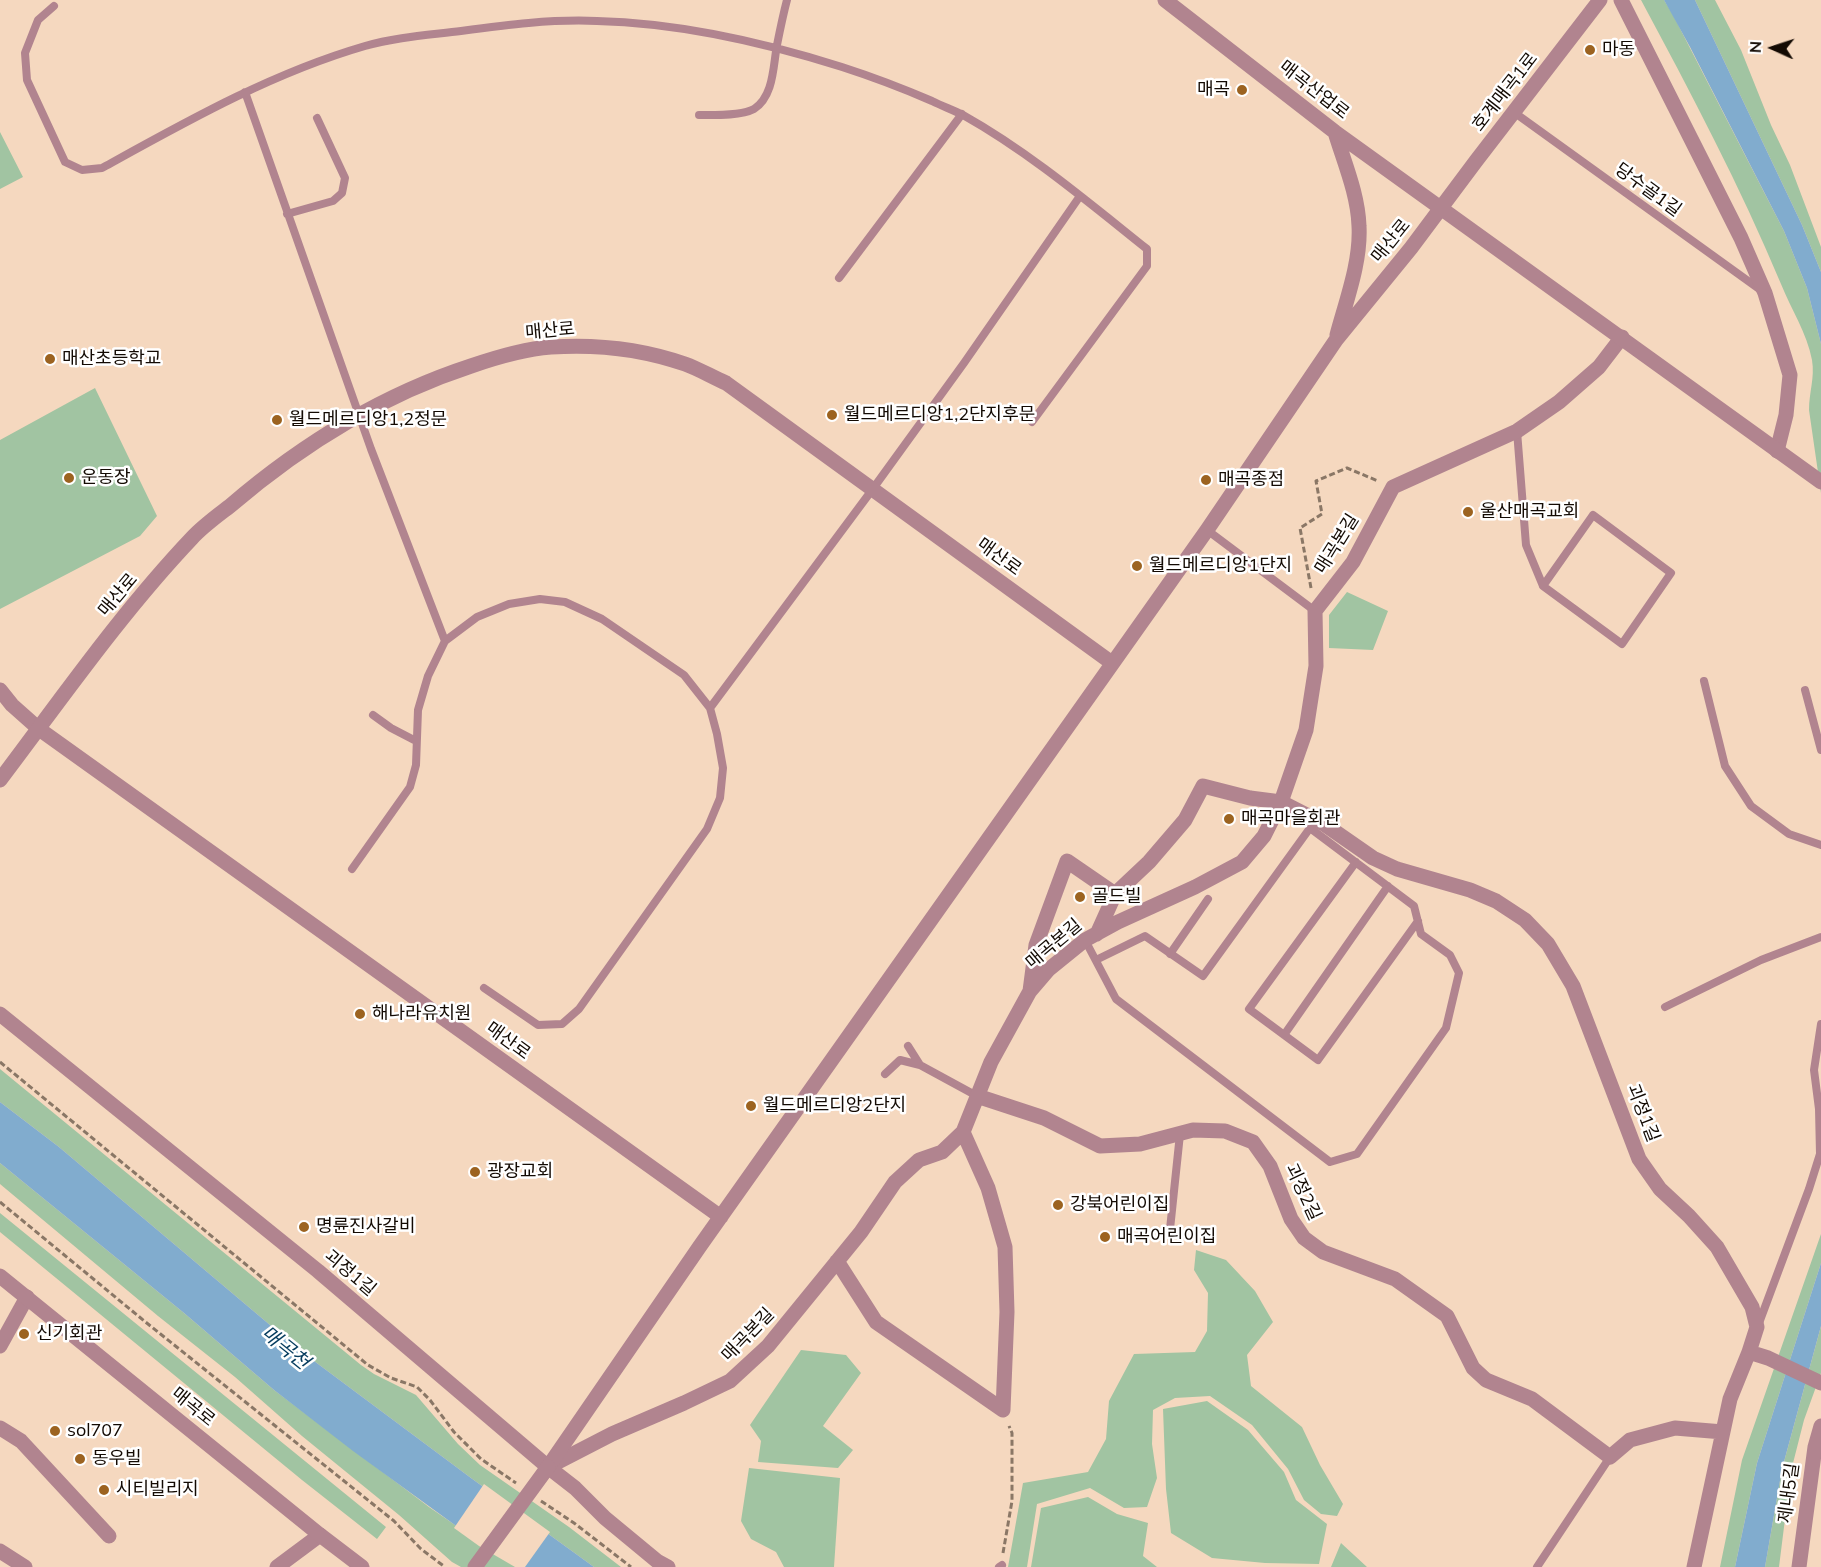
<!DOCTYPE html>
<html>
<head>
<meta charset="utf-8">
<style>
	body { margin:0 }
	#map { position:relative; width:1821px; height:1567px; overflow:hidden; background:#f5d8bf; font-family:Mulish,sans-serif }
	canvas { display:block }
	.north { position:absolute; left:1743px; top:18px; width:60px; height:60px; -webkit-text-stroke:4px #fff; paint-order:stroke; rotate:273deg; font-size:16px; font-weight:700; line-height:24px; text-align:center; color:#130a03 }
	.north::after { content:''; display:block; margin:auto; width:21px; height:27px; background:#130a03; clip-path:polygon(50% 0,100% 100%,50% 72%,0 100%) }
</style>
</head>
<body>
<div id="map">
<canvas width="1821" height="1567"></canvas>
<div class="north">N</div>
</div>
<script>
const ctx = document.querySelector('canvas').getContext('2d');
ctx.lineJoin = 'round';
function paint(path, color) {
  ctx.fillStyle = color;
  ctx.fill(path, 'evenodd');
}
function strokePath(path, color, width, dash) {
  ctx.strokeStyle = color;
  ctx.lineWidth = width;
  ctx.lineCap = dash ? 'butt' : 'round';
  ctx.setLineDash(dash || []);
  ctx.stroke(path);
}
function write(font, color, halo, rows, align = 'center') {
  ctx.font = font + ' Mulish,"Noto Sans KR",sans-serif';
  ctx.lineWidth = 5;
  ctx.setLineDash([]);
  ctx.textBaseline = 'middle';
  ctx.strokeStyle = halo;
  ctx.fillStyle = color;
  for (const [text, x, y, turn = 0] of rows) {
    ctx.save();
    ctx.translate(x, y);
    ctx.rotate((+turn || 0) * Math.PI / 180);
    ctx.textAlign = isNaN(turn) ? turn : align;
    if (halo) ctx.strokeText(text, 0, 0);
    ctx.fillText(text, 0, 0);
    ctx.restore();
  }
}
paint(new Path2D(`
	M 1641,0 L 1664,0 L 1672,13 L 1784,231 L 1807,288 L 1821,344 L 1821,493 L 1809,410 C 1809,392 1815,378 1812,360 C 1807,333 1791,309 1781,284 C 1740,186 1691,93 1641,0 Z
	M 1695,0 L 1715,0 L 1741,50 L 1771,125 L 1790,165 L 1821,247 L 1821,272 L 1802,225 Z
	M 0,132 L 23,177 L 0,189 Z
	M 95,388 L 157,516 L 140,536 L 0,609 L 0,440 Z
	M 1347,592 L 1388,611 L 1373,650 L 1329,648 L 1329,615 Z
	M 0,1069 L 361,1365 L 374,1374 L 416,1395 L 458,1444 L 480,1465 L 569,1527 L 621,1567 L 594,1567 L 471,1478 L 302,1352 L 59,1147 L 0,1102 Z
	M 0,1163 L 184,1313 L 274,1390 L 429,1507 L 481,1543 L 521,1567 L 461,1567 L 452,1562 L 399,1515 L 302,1436 L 235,1377 L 158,1316 L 0,1184 Z
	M 0,1213 L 386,1527 L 377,1539 L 302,1480 L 0,1232 Z
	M 1821,1234 L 1821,1263 L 1757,1463 L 1735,1567 L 1720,1567 L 1742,1460 Z
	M 1196,1250 L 1226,1260 L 1255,1291 L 1273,1322 L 1247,1355 L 1251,1386 L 1302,1427 L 1320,1465 L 1343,1504 L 1337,1516 L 1321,1514 L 1304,1500 L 1288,1469 L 1252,1425 L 1210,1396 L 1175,1398 L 1153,1410 L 1152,1444 L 1157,1478 L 1147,1507 L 1124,1508 L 1090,1488 L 1037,1504 L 1027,1567 L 1008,1567 L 1023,1483 L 1088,1472 L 1106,1439 L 1109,1401 L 1134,1354 L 1195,1352 L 1207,1331 L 1208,1293 L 1194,1270 Z
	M 1821,1326 L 1821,1373 L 1804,1420 L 1791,1471 L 1779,1567 L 1765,1567 L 1782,1469 Z
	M 801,1350 L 846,1355 L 861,1373 L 823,1426 L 853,1450 L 838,1468 L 758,1462 L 761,1441 L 750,1425 Z
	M 1207,1401 L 1248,1430 L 1284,1472 L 1296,1500 L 1327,1524 L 1319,1564 L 1265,1563 L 1212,1558 L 1171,1533 L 1166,1489 L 1163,1409 Z
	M 749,1468 L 840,1478 L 834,1567 L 784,1567 L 776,1552 L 751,1539 L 741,1521 Z
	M 1088,1497 L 1117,1514 L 1148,1523 L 1143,1556 L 1157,1567 L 1031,1567 L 1041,1508 Z
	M 1341,1543 L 1367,1567 L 1331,1567 Z`), '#a1c4a2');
paint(new Path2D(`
	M 1664,0 L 1695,0 L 1802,225 L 1821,272 L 1821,344 L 1807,288 L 1784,231 L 1690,47 Z
	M 0,1102 L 59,1147 L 302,1352 L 471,1478 L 594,1567 L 521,1567 L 481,1544 L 353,1451 L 274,1390 L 184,1313 L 0,1163 Z
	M 1821,1263 L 1821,1326 L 1782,1469 L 1765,1567 L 1735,1567 L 1757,1463 Z`), '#81acce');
paint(new Path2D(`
	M 484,1484 L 550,1532 L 525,1567 L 515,1567 L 479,1546 L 454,1528 Z`), '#f5d8bf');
strokePath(new Path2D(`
	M 1311,588 L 1300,528 L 1322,514 L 1316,481 L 1347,468 L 1378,481
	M 0,1062 L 368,1365 L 391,1378 L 417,1387 L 430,1400 L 454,1432 L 481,1459 L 516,1483
	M 0,1202 L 148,1324 L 394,1521 L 421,1549 L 445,1567
	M 541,1501 L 574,1523 L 631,1567
	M 1003,1553 L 1012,1501 L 1012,1433 L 1009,1426`), '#8a7766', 3, [6, 3]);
strokePath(new Path2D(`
	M 54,6 L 38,20 L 25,53 L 27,80 L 65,162 L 82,170 L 102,168 C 187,121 272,73 365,46 C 396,37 429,35 461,31 C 506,25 551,19 597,21 C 680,23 763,42 842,67 C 873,77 902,88 932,101 C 942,106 953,110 963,115 C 1029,152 1088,202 1147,249 L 1147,266 L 1032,422
	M 245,92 L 371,449 L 445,641
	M 1515,113 L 1762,291
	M 699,115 C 713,115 741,116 754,109 C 774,96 773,66 777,45 C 780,30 783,15 787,0
	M 287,214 L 333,201 L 342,193 L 345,178 L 317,118
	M 839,278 L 962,114
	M 1517,431 L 1526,545 L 1543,586 L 1622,644 L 1671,573 L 1593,515 L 1543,586
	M 1207,530 L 1315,611
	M 1704,681 L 1725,766 L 1751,806 L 1789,834 L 1821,845
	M 1805,690 L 1821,750
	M 710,708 L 872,490 L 964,363 L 1080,196
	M 373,715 L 391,728 L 416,741
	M 1356,862 L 1249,1009 L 1318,1060 L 1418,921
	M 352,869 L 410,787 L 416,765 L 418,710 L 428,676 L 445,641 L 477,617 L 509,604 L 540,599 L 565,602 L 602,619 L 684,675 L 710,708 L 717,734 L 723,768 L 720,798 L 707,829 L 579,1009 L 562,1024 L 538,1025 L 484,988
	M 1085,940 L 1116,999 L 1330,1162 L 1357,1154 L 1446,1028 L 1459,973 L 1450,955 L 1421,934 L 1414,906 L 1310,828 L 1203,976 L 1145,936 L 1096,960
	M 1170,954 L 1208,899
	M 1665,1007 L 1761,960 L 1821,937
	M 1284,1035 L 1388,886
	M 908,1046 L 920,1065
	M 885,1074 L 900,1060 L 920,1065 L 977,1096
	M 1170,1229 L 1180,1134
	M 1759,1323 L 1809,1189 L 1820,1154 L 1819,1109 L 1814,1070 L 1821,1024
	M 999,1567 L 1002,1565
	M 1537,1567 L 1610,1457`), '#b1848f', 8);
strokePath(new Path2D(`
	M 1621,0 L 1741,238 L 1765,293 L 1790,375 L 1786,415 L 1777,451
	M 0,690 L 12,705 L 39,729
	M 1097,934 L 1115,894 L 1149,862 L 1185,820 L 1203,786 L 1250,798 L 1281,802 L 1324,824 L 1373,858 L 1397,869 L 1470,890 L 1496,901 L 1525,920 L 1548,944 L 1573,986 L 1639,1159 L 1660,1189 L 1689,1216 L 1717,1247 L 1752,1307 L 1757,1327 L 1749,1352 L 1730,1399 L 1694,1567
	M 1030,991 L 1036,945 L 1067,861 L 1115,894
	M 0,1014 L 318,1271 L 548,1467 L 575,1488 L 605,1518 L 657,1561 L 668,1567
	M 977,1096 L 1044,1118 L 1100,1146 L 1140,1144 L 1193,1130 L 1225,1131 L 1253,1142 L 1270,1166 L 1291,1219 L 1304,1238 L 1323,1252 L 1395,1279 L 1447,1316 L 1473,1368 L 1486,1380 L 1532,1399 L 1610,1457 L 1630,1440 L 1675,1428 L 1723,1432
	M 963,1132 L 988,1188 L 1005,1247 L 1007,1312 L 1003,1410
	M 837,1261 L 876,1322 L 1003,1410
	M 0,1346 L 27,1297
	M 1749,1352 L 1768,1358 L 1821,1383
	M 0,1428 L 21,1441 L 109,1536
	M 548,1467 L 612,1434 L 684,1403 L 730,1381 L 768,1346 L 861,1232 L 895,1182 L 919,1160 L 942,1152 L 963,1132 L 991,1062 L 1030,991 L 1048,970 L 1085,940 L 1118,922 L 1195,887 L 1242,862 L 1264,836 L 1281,802 L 1306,730 L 1316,666 L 1315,611 L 1353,562 L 1393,487 L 1517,431 L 1559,402 L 1599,367 L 1622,337
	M 0,1551 L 25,1567
	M 277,1567 L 320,1535
	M 1799,1567 L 1815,1447 L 1821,1426`), '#b1848f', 15);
strokePath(new Path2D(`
	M 1165,0 L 1335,132 L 1821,482
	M 1335,132 C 1344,162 1358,194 1359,226 C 1361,262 1346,301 1337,335
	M 39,729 L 721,1217
	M 0,780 C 62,698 121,613 192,538 C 203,526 217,516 230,506 C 301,445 382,395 471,366 C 497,357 524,349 551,347 C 596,344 642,349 685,364 C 699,369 712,377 726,383 L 1112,663
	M 0,1276 L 320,1535 L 362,1567
	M 548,1467 L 700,1246 L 1207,530 L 1336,340 L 1411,248 L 1476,161 L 1600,0`), '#b1848f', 15);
strokePath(new Path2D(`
	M 475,1567 L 548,1467`), '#b1848f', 15);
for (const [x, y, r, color] of [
	[1590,50,6,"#9c6320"],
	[1242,90,6,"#9c6320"],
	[50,359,6,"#9c6320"],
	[832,415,6,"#9c6320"],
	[277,420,6,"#9c6320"],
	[69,478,6,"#9c6320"],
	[1206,480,6,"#9c6320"],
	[1468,512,6,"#9c6320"],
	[1137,566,6,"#9c6320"],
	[1229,819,6,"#9c6320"],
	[1080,897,6,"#9c6320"],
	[360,1014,6,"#9c6320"],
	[751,1106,6,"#9c6320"],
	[475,1172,6,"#9c6320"],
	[1058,1205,6,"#9c6320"],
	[304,1227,6,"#9c6320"],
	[1105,1237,6,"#9c6320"],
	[24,1334,6,"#9c6320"],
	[55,1431,6,"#9c6320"],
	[80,1459,6,"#9c6320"],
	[104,1490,6,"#9c6320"]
]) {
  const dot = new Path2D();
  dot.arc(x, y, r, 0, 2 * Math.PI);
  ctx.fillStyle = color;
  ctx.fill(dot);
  strokePath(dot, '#fff', 2);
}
write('18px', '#130a03', '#fff', [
	["마동",1602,50],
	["매곡",1230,90,"right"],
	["매산초등학교",62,359],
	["월드메르디앙1,2단지후문",844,415],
	["월드메르디앙1,2정문",289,420],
	["운동장",81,478],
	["매곡종점",1218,480],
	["울산매곡교회",1480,512],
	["월드메르디앙1단지",1149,566],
	["매곡마을회관",1241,819],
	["골드빌",1092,897],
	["해나라유치원",372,1014],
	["월드메르디앙2단지",763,1106],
	["광장교회",487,1172],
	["강북어린이집",1070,1205],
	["명륜진사갈비",316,1227],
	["매곡어린이집",1117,1237],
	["신기회관",36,1334],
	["sol707",67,1431],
	["동우빌",92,1459],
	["시티빌리지",116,1490]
], 'left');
write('18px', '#130a03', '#fff', [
	["매곡산업로",1314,90,38],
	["호계매곡1로",1505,92,-52],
	["당수골1길",1648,190,36],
	["매산로",1391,241,-51],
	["매산로",550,331,-5],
	["매곡본길",1337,544,-58],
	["매산로",999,557,36],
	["매산로",118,595,-50],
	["매곡본길",1054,944,-40],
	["매산로",508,1041,36],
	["괴정1길",1643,1113,69],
	["괴정2길",1303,1192,65],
	["괴정1길",350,1273,40],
	["매곡본길",748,1335,-46],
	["매곡로",193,1407,39],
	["제내5길",1789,1493,-82]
]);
write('italic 20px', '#063c5e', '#fff', [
	["매곡천",285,1348,39]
]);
</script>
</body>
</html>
